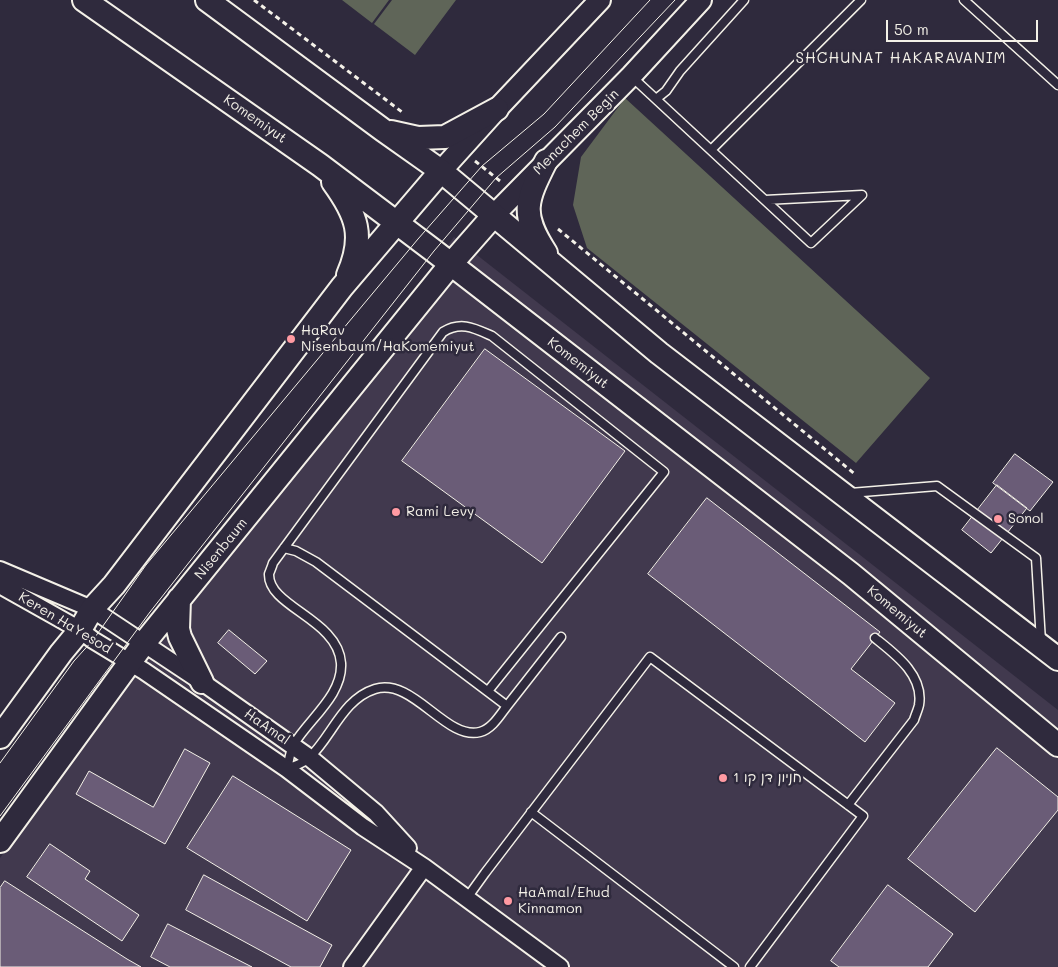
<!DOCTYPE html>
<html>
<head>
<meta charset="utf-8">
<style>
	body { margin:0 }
	#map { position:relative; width:1058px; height:967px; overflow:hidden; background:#2f2a3d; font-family:Mali,sans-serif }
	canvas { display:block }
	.scale { position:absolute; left:886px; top:20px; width:152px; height:22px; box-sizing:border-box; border:2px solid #f4f1e8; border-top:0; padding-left:6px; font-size:15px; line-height:18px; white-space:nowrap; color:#f4f1e8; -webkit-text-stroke:4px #2f2a3d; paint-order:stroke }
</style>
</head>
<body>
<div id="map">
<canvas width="1058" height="967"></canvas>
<div class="scale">50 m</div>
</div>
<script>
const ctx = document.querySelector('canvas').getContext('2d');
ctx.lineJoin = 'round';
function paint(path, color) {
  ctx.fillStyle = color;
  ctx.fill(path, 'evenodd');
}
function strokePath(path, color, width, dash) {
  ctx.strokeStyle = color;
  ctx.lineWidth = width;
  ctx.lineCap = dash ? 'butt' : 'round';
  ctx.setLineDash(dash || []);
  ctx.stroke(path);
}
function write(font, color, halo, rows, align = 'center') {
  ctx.font = font + ' Mali,"Playpen Sans Hebrew",sans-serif';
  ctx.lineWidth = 5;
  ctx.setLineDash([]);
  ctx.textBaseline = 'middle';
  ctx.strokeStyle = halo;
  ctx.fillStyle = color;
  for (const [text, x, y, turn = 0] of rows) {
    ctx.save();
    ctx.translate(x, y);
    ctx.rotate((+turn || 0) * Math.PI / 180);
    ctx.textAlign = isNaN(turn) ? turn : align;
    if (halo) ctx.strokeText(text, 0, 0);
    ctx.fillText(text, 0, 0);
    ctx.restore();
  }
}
paint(new Path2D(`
	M 454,237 L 1058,710 L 1058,967 L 0,967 L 0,858 Z`), '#41394e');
paint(new Path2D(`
	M 342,0 L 389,0 L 372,23 Z
	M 392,0 L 456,0 L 415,55 L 374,24 Z
	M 625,98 L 930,378 L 856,463 L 587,248 L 573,205 L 581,157 Z`), '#5f6558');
const building = new Path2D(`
	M 485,349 L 625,451 L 542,563 L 402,461 Z
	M 1015,454 L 1053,482 L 1030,511 L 993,483 Z
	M 997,485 L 1027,508 L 991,553 L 962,530 Z
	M 707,498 L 880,632 L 851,669 L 895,703 L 865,742 L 648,574 Z
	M 229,630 L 267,661 L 255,674 L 218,643 Z
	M 997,748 L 1058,797 L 1058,810 L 975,912 L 908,859 Z
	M 185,749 L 210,763 L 165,844 L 76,794 L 89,771 L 153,807 Z
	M 233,776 L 351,850 L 307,921 L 187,848 Z
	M 50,844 L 90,871 L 85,879 L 139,915 L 122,941 L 27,877 Z
	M 204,875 L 332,945 L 320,967 L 291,967 L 186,910 Z
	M 5,881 L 127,959 L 141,967 L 0,967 L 0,888 Z
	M 888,885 L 953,934 L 928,967 L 839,967 L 831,961 Z
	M 168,924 L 252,967 L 170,967 L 151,957 Z`);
paint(building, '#6a5c77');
strokePath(building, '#f4f1e8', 1);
const service = new Path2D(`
	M 964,0 L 1058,85
	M 631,76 L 811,243 L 862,195 L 765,200
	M 656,99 L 666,91 L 680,71 L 744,0
	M 711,150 L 861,0
	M 850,493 L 937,486 L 1036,558 L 1041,642
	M 284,548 L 296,551 L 316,562 L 507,706 C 500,715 492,729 480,732 C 446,741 413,677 375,689 C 343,699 332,736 310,757 C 305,763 294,766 287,769 C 289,761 290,751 294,744 C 309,719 343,695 341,663 C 338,619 268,607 269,574 C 270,571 272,567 273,563 L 443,332 C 461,321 474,328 492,336 L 664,472 L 488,691
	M 507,706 L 561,637
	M 848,805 L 914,720 C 915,716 918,710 919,705 C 924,675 895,654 875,638
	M 531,812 L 734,967
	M 467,898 L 485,873 L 650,657 L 863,816 L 750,967`);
const minor = new Path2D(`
	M 0,570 L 92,609 L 202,682 L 310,758 L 376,813 L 408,848
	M 0,585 L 80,630 L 93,640 L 144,671 L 287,769 L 363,827 L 424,867 L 560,967
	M 352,967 L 424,867`);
const tertiary = new Path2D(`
	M 441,171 L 497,109 L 600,0
	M 494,215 L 631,76 L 701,0`);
const secondary = new Path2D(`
	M 84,0 L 320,165 L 434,251 L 851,574 L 1058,745
	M 207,0 L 383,130 L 441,171 L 659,353 L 1058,659
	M 391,132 L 418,138 L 445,137 L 497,109
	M 546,161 C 526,201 520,213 546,253
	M 333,182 C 357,215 365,236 348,275
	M 179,599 L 178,629 L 180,637 L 202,682
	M 0,737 L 61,653 L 80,630 L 92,609 L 114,585 L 342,287 L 441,171
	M 0,841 L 144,643 L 451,264 L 494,215`);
strokePath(service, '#f4f1e8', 11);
strokePath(minor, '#f4f1e8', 20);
strokePath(tertiary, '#f4f1e8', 24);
strokePath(secondary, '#f4f1e8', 26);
strokePath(new Path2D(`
	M 254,0 L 402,112
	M 475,161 L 500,181
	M 558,229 L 856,475`), '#f4f1e8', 3, [5, 4]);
strokePath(service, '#2f2a3d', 8);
strokePath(minor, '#2f2a3d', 16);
strokePath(tertiary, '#2f2a3d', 20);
strokePath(secondary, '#2f2a3d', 22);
strokePath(new Path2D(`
	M 0,763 L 74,661 L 93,640 L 146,565 L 418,239 L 482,166 L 544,114 L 650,0
	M 0,816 L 150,612 L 434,251 L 496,178 L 555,127 L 675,0`), '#f4f1e8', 1);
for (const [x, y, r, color] of [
	[291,339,5,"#ff9aa2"],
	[396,512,5,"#ff9aa2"],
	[998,519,5,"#ff9aa2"],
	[723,778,5,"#ff9aa2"],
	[508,901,5,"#ff9aa2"]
]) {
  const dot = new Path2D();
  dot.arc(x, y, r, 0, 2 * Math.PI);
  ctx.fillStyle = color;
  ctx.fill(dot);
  strokePath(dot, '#2f2a3d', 2);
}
write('14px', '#f4f1e8', '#2f2a3d', [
	["Komemiyut",255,119,35],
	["Menachem Begin",576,132,-45],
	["Komemiyut",578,363,38],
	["Nisenbaum",221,549,-51],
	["Komemiyut",897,612,40],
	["Keren HaYesod",65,623,31],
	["HaAmal",267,727,35]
]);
write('14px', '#f4f1e8', '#2f2a3d', [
	["HaRav",301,331],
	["Nisenbaum/HaKomemiyut",301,347],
	["Rami Levy",406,512],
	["Sonol",1008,519],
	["חניון דן קו 1",733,778],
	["HaAmal/Ehud",518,893],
	["Kinnamon",518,909]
], 'left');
ctx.letterSpacing = '1px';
write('15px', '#f4f1e8', '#2f2a3d', [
	["SHCHUNAT HAKARAVANIM",901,58]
]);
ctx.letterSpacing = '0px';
</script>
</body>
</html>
